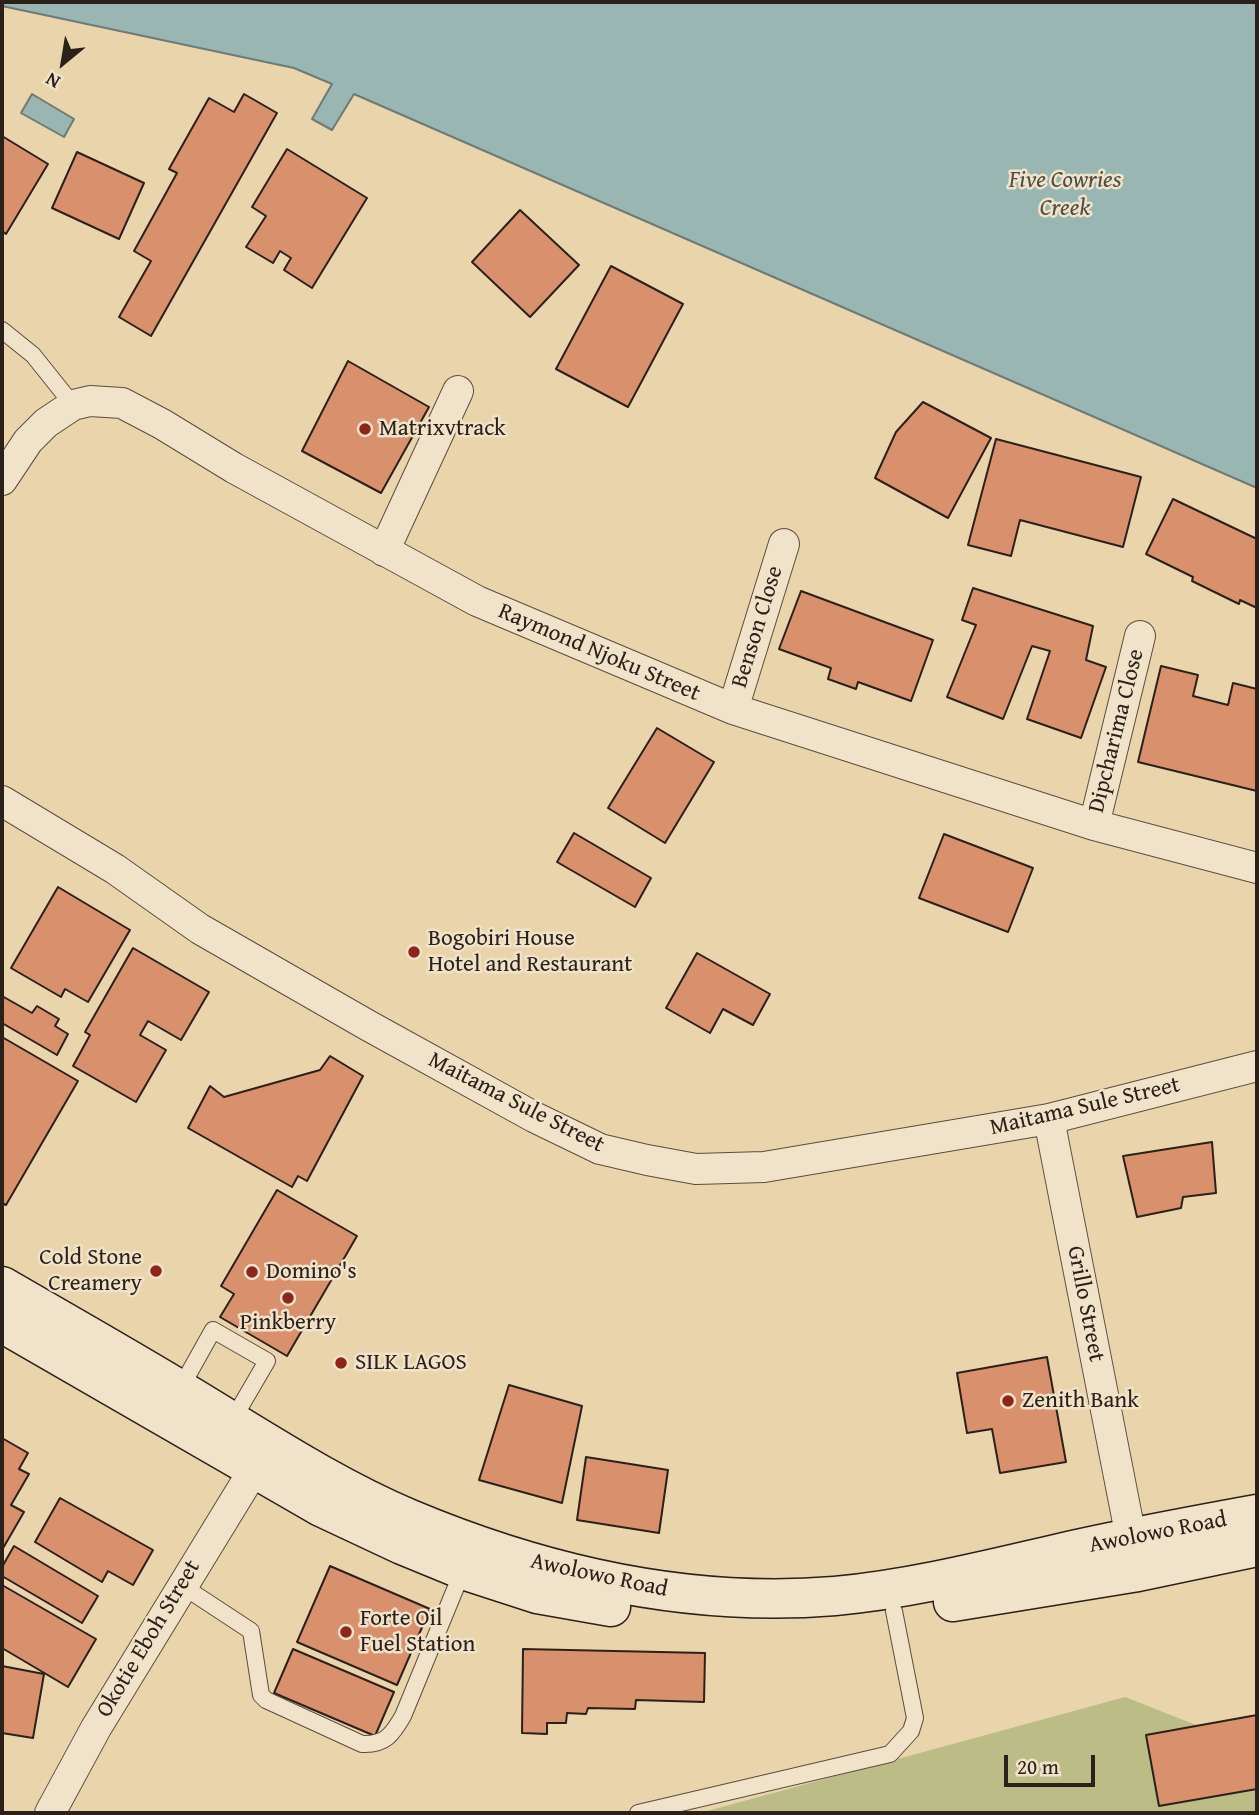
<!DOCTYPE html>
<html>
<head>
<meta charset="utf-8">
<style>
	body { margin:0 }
	#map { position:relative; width:1259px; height:1815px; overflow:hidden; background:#e9d4ac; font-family:"Gentium Book Plus",serif }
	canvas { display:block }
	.frame { position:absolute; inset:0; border:4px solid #2c201a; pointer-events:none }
	.north { position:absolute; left:28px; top:28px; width:70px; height:70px; -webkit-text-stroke:5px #f1e3c9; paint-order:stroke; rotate:210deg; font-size:19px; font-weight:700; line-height:28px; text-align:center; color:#2c201a }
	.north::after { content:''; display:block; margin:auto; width:24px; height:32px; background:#2c201a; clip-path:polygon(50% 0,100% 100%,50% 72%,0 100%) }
	.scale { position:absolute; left:1004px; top:1755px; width:91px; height:32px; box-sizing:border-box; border:4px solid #2c201a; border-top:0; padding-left:9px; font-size:21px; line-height:24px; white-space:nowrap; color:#2c201a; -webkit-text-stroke:5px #f1e3c9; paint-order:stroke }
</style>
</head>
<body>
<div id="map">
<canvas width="1259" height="1815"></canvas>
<div class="frame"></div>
<div class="north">N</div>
<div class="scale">20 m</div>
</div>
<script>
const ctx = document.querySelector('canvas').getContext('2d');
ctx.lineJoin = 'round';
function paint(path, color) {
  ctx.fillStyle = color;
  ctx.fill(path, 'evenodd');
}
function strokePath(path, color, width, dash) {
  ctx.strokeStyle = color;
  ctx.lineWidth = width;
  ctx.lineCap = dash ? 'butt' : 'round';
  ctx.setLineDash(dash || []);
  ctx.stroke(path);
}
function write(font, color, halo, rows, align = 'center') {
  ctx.font = font + ' "Gentium Book Plus",serif';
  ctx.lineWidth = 5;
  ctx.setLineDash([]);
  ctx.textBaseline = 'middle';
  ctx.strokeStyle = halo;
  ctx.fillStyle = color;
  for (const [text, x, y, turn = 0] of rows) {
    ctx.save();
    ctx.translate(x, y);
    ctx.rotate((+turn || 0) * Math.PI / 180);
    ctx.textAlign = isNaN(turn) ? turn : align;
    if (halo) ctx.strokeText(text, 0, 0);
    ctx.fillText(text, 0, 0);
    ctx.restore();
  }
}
paint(new Path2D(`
	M 1125,1697 L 1257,1749 L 1257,1813 L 700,1813 Z`), '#bbbc86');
const water = new Path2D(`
	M 2,2 L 1257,2 L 1257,488 L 354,94 L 332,130 L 312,119 L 332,84 L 294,68 L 2,6 Z
	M 32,94 L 74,119 L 64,137 L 21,113 Z`);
paint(water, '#9ab6b3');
strokePath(water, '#6e7a76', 2);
const building = new Path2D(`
	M 244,94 L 277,113 L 151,336 L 119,317 L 151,261 L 134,251 L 177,173 L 169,169 L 209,98 L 234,112 Z
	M 2,136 L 48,164 L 6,234 L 2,231 Z
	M 287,149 L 367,198 L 312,288 L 284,270 L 291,258 L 280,251 L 273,263 L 246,247 L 266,216 L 252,207 Z
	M 77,152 L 144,183 L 119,239 L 52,208 Z
	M 520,210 L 579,265 L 530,317 L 472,262 Z
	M 611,266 L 683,304 L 628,407 L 556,369 Z
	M 348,361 L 429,407 L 381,493 L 302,451 Z
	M 923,402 L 991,438 L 948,518 L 875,478 L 896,432 Z
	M 996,439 L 1141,477 L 1123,547 L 1020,520 L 1011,556 L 968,545 Z
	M 1173,499 L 1257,539 L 1257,608 L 1240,600 L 1239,604 L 1192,581 L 1193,577 L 1146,554 Z
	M 973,588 L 1093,626 L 1086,660 L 1106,667 L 1081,738 L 1027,719 L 1050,651 L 1032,646 L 1003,719 L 947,697 L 976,625 L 962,620 Z
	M 801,591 L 933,640 L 911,701 L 858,682 L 856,689 L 828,679 L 831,668 L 779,649 Z
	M 1161,666 L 1198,675 L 1193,696 L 1228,705 L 1233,683 L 1257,689 L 1257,791 L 1138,762 Z
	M 657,728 L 714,762 L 665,843 L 608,808 Z
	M 574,833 L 651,878 L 635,907 L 557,862 Z
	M 944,834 L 1033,868 L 1008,932 L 919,898 Z
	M 58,887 L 130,930 L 88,1002 L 65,989 L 61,997 L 11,968 Z
	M 133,948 L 209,992 L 181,1040 L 148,1021 L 140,1035 L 166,1050 L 136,1102 L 73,1066 L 90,1035 L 85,1032 Z
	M 697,953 L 770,994 L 753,1025 L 723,1009 L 710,1033 L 666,1008 Z
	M 2,996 L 32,1013 L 37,1006 L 59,1019 L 55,1026 L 68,1034 L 57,1055 L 2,1023 Z
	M 2,1037 L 78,1081 L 6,1205 L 2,1203 Z
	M 330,1056 L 363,1076 L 307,1181 L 298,1176 L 292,1187 L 188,1128 L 210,1086 L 224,1097 L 320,1070 Z
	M 1212,1142 L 1216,1193 L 1183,1197 L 1181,1208 L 1137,1217 L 1123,1156 Z
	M 277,1190 L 357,1236 L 287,1356 L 220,1317 L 234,1294 L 221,1286 Z
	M 1047,1357 L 1066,1462 L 1000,1473 L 992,1429 L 967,1433 L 957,1373 Z
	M 509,1385 L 582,1406 L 562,1503 L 479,1480 Z
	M 2,1438 L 28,1453 L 19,1469 L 29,1474 L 11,1505 L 24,1512 L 2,1550 Z
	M 586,1457 L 668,1470 L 659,1533 L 577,1520 Z
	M 60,1498 L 153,1550 L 133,1585 L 108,1571 L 102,1582 L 35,1542 Z
	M 14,1546 L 98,1596 L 82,1623 L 2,1576 L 2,1567 Z
	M 330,1566 L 430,1609 L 397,1685 L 297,1642 Z
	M 2,1585 L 96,1639 L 68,1687 L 2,1648 Z
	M 293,1649 L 394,1692 L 375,1736 L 274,1693 Z
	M 523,1649 L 705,1653 L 704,1702 L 636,1700 L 635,1709 L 588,1708 L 586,1714 L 567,1713 L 566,1723 L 547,1723 L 547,1734 L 522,1733 Z
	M 2,1666 L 44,1674 L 33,1738 L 2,1733 Z
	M 1257,1715 L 1257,1789 L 1159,1806 L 1146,1735 Z`);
paint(building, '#d9906d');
strokePath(building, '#2c201a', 2);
const service = new Path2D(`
	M 2,330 L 33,355 L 73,405
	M 180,1389 L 213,1330 L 267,1361 L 232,1421
	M 181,1585 L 251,1631 L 261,1695 L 266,1700 L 362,1744 C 385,1745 392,1735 403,1716 L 463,1570
	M 638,1813 L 890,1754 L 911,1731 L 915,1718 L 894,1611`);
const minor = new Path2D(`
	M 2,480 L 28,441 L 46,423 L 73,405 L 90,401 L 122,403 L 162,424 L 234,468 L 477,601 L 733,709 L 1094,825 L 1257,868
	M 384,551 L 458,391
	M 733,709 L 784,544
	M 2,801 L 115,869 L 200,929 L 369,1026 L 534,1117 L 600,1149 L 647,1160 L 696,1169 L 764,1167 L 1049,1119 L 1257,1066
	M 1094,825 L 1140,636
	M 1049,1119 L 1135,1558
	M 50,1813 L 96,1728 L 266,1450`);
const secondary = new Path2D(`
	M 2,1286 C 64,1322 126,1357 187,1394 C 260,1438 332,1486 410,1519 C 544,1575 689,1608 835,1596 C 911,1589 986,1570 1060,1553 C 1125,1538 1191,1526 1257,1514
	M 2,1323 L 321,1507 L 402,1545 L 463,1570 L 537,1594 L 611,1607
	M 953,1602 L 1138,1572 L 1257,1547`);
strokePath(service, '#5b4d3e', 18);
strokePath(minor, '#5b4d3e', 32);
strokePath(secondary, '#2c201a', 41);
strokePath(service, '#f1e3c9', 16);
strokePath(minor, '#f1e3c9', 30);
strokePath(secondary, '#f1e3c9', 38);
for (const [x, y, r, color] of [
	[365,429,7,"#8f2418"],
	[414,952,7,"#8f2418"],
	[156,1271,7,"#8f2418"],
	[252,1272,7,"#8f2418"],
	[288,1298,7,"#8f2418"],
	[341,1363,7,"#8f2418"],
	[1008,1401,7,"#8f2418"],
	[346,1632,7,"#8f2418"]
]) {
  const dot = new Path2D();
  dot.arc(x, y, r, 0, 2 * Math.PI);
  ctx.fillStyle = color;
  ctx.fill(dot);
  strokePath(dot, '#f1e3c9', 2.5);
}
write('23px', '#2c201a', '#f1e3c9', [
	["Matrixvtrack",379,429],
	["Bogobiri House",428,939],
	["Hotel and Restaurant",428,965],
	["Cold Stone",142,1258,"right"],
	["Creamery",142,1284,"right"],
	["Domino's",266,1272],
	["Pinkberry",288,1323,"center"],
	["SILK LAGOS",355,1363],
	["Zenith Bank",1022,1401],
	["Forte Oil",360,1619],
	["Fuel Station",360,1645]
], 'left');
write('23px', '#2c201a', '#f1e3c9', [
	["Benson Close",758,627,-73],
	["Raymond Njoku Street",599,653,23],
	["Dipcharima Close",1117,731,-76],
	["Maitama Sule Street",516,1103,27],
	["Maitama Sule Street",1085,1107,-13],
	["Grillo Street",1085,1304,79],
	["Awolowo Road",1158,1533,-11],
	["Awolowo Road",599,1576,12],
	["Okotie Eboh Street",149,1639,-59]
]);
write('italic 24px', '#4d4d48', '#f1e3c9', [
	["Five Cowries",1065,181],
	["Creek",1065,209]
]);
</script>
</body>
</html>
